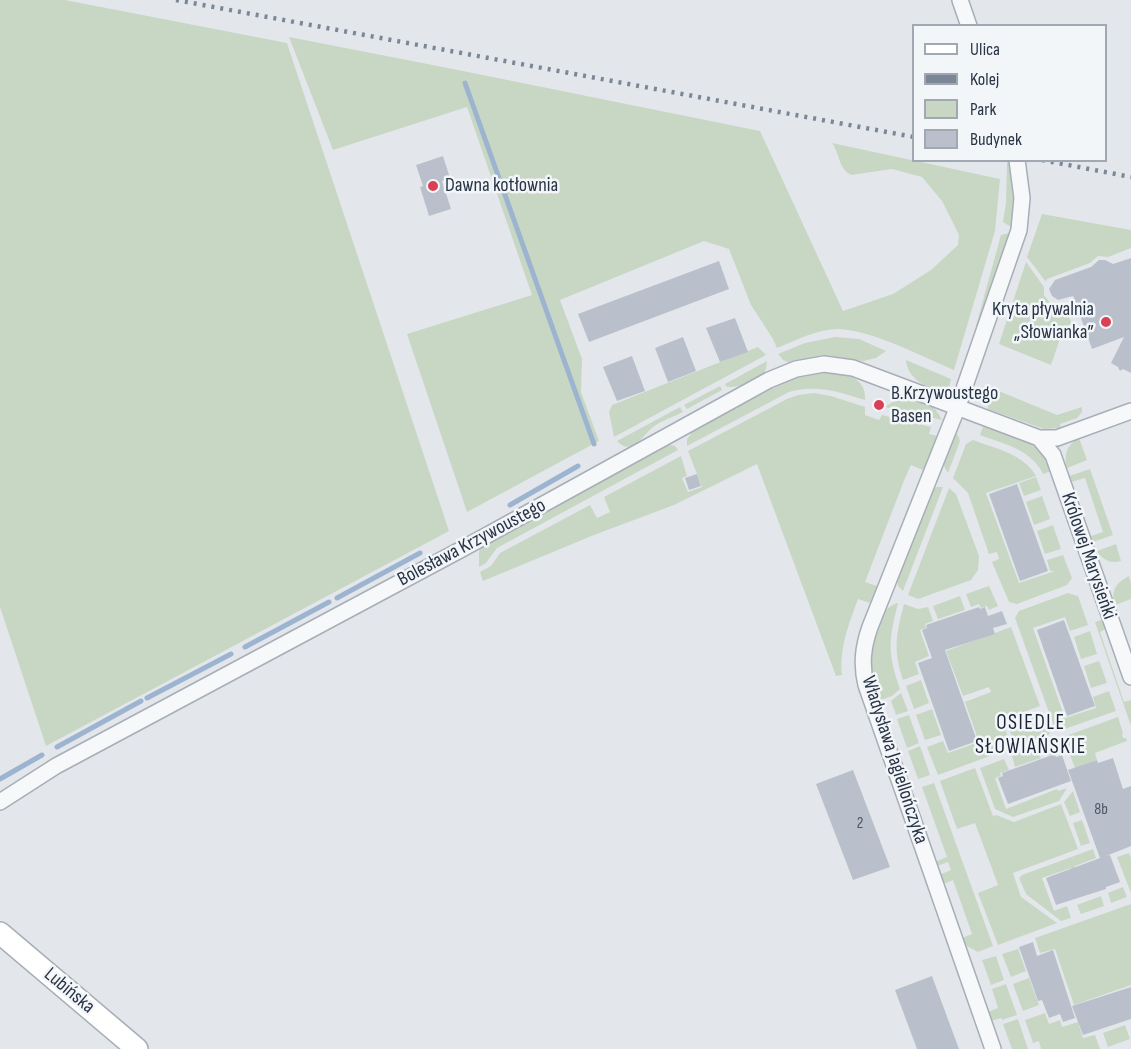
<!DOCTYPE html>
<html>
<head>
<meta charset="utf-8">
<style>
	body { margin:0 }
	#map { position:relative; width:1131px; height:1049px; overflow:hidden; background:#e3e7ec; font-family:"Sofia Sans Condensed",sans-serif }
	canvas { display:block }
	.legend { position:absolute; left:912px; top:24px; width:195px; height:138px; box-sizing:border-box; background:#f3f6f9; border:2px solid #a2a8b1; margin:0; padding:8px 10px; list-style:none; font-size:18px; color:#293446 }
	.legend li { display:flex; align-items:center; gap:12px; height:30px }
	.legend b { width:30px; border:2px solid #a2a8b1 }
</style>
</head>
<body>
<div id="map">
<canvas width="1131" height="1049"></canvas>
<ul class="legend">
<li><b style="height:8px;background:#fff"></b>Ulica</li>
<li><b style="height:8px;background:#7b8697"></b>Kolej</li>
<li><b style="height:16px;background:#c8d7c4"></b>Park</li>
<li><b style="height:16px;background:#bac0cb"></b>Budynek</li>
</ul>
</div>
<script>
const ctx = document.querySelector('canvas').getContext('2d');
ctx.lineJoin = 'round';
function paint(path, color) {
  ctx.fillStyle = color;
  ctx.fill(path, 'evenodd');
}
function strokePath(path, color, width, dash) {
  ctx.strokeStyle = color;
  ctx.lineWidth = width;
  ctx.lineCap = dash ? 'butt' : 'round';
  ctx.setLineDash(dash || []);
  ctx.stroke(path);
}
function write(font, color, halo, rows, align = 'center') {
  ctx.font = font + ' "Sofia Sans Condensed",sans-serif';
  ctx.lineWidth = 5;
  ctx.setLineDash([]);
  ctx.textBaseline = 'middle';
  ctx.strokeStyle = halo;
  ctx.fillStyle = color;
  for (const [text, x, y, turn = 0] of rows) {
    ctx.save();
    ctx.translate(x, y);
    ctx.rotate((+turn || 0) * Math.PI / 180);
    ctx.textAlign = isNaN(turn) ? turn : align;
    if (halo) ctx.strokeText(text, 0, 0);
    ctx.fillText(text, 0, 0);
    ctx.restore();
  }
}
paint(new Path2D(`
	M 0,0 L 65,0 L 287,43 L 449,531 L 46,746 L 0,607 Z
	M 289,37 L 453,69 L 760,131 L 843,311 L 893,294 L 931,270 L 958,245 L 959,235 L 942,201 L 922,177 L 892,169 L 851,175 C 838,168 840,154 832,143 L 1000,179 L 995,231 L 954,370 C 921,356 874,331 839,329 C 818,329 796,340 777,348 L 773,339 L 751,305 L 729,249 L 704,241 L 560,300 L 582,359 L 581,392 L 599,441 L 467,512 L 407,334 L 532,295 L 467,107 L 333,150 Z
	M 1007,161 L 1010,161 C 1012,183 1015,204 1011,227 L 1003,222 L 1006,203 Z
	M 1042,214 L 1131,230 L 1131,248 L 1108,257 L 1098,256 L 1090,263 L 1047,279 L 1046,282 L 1027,257 Z
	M 1010,233 L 977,334 L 974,333 L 1001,235 Z
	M 1026,262 L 1044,287 L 1044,295 L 1050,303 L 1066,310 L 1072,324 L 1064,327 L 1051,365 L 999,344 Z
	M 835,337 L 859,339 L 886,351 L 876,358 L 863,361 L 826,355 L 790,363 L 783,360 L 778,354 L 805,343 Z
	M 758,347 L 766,355 L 614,437 L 609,412 L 612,405 Z
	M 906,360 L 951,379 L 949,388 C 930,393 907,379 906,360 Z
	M 767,361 C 767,383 744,387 727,387 L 725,384 Z
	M 826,371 C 844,373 867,377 865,400 C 839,392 817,384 789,392 L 687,446 L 687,439 L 694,430 L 791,379 Z
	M 720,386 L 722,390 L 687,409 L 684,405 Z
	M 989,387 L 1057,415 L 1082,407 L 1082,412 L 1077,418 L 1060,424 L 1061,428 L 1044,429 L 988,409 Z
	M 814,393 L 831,396 L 865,407 L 865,415 L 879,420 L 882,415 L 931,427 L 929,434 L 938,436 L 923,470 L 911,465 L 905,478 L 865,582 L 877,586 L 870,603 L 858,599 C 849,624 839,648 842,675 L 836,676 L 757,464 L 674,505 L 594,535 L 483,581 L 480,572 L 491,566 L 500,553 L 590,505 L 597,518 L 610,512 L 604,497 L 681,456 L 687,476 L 682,478 L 688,492 L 702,487 L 688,451 L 787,399 L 798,395 Z
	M 905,397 C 923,399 935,404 942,420 L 885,407 L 897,399 Z
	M 680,407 L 683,412 C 673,417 660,421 652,428 C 642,436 632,457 617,441 Z
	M 984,424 C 1013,436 1039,438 1051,471 L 1043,474 C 1031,449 1004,444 980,435 Z
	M 955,433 L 958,435 L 960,441 L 948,473 L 942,463 Z
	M 1079,438 L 1087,460 L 1067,468 C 1063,455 1067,444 1079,438 Z
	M 973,440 C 994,448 1024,454 1036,476 L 986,493 L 1019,583 L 1055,571 L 1050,571 L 1047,560 L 1063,555 L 1072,578 L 1067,585 L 1017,604 L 1009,602 L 992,562 L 999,559 L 997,552 L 989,554 L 968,493 L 953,478 L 966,444 Z
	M 667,444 L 675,446 L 678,450 L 497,548 L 486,563 L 479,567 L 479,552 L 481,546 Z
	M 1090,469 L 1113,535 L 1093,542 L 1091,536 L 1103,532 L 1085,478 L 1071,482 L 1069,476 Z
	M 1036,477 L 1041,490 L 1024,496 L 1019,483 Z
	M 937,487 L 943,487 L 903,591 L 898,586 L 897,580 L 931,490 Z
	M 949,488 L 956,494 L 979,556 L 978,570 L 971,580 L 918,599 L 908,595 Z
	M 1042,496 L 1050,519 L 1034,525 L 1026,502 Z
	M 1053,525 L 1061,549 L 1045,554 L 1037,531 Z
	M 1116,544 L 1121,561 C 1111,564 1102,560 1097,551 Z
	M 1129,576 L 1131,584 L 1131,599 L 1115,605 C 1110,591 1117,582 1129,576 Z
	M 989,586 L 998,606 L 989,610 L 987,606 L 981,608 L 979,604 L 971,607 L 966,594 Z
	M 1068,593 L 1078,596 L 1088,625 L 1070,631 L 1065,617 L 1033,628 L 1065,718 L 1096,708 L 1093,697 L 1109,691 L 1116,711 L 1056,732 L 1015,618 L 1019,611 Z
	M 960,596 L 965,610 L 938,619 L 933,606 Z
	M 898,603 C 889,640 887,652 900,689 L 892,696 L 878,701 C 876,695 873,689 872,683 C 867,662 873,608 898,603 Z
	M 904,604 L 918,609 L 928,607 L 933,621 L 925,624 L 926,628 L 920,630 L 929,656 L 915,662 L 919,674 L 903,680 C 893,650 896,634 904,604 Z
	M 1104,619 L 1107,628 L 1100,632 L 1124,702 L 1131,700 L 1131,726 L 1095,622 Z
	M 1011,627 L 1040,706 L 1002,720 L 1012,748 L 938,775 L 927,747 L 943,741 L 948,753 L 979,742 L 965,702 L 991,692 L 989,687 L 963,696 L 946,651 Z
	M 1090,631 L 1097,654 L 1081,659 L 1074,637 Z
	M 1099,661 L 1107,683 L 1091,688 L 1084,666 Z
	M 921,680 L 929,703 L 914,709 L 906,686 Z
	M 901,693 L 908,711 L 896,715 L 891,701 Z
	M 932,709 L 941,735 L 925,740 L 916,715 Z
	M 1032,712 L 1040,718 L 1044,716 L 1050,734 L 1016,747 L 1009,729 L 1015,727 L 1015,720 Z
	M 909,715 L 919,743 L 907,748 L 897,719 Z
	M 1118,717 L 1123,733 L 1122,734 L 1123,738 L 1126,738 L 1127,741 L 1095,753 L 1097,760 L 1075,768 L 1063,737 Z
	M 1058,739 L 1063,753 L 1047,756 L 1043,744 Z
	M 920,746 L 930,775 L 918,779 L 908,751 Z
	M 1037,747 L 1041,758 L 1015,767 L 1012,756 Z
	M 1004,759 L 1009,770 L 1000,773 L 1001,776 L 995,778 L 1006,809 L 1057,789 L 1058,791 L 1067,788 L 1059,801 L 1013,817 L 995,809 L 980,768 Z
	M 975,768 L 993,816 L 996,815 L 1014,822 L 1061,804 L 1078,849 L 1013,873 L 1021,897 L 1057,923 L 998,945 L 978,893 L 998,885 L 975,823 L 957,829 L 940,781 Z
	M 934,783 L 993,946 L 978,952 L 965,945 L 962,938 L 972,934 L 953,880 L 943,884 L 939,875 L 951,870 L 948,862 L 937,866 L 935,862 L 947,857 L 922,787 Z
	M 1073,791 L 1080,812 L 1070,816 L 1064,802 Z
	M 1082,820 L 1090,843 L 1081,846 L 1073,823 Z
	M 1093,849 L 1096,858 L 1075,866 L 1075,869 L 1072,870 L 1071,868 L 1042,878 L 1054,911 L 1067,906 L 1071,918 L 1061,921 L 1026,894 L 1019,878 L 1022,875 Z
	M 1129,853 L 1131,858 L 1131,893 L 1117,857 Z
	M 1123,887 L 1127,897 L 1111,903 L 1108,893 Z
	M 1101,896 L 1104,906 L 1081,914 L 1077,905 Z
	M 1131,904 L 1131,985 L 1074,1005 L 1055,949 L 1040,953 L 1035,938 Z
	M 1018,949 L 1026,971 L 1011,977 L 1002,954 Z
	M 996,956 L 1004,980 L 991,985 L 982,960 Z
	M 1029,978 L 1039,1005 L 1023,1011 L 1013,984 Z
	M 1006,984 L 1017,1015 L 1002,1020 L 1001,1018 L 991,1021 L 988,1012 L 998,1008 L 992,989 Z
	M 1045,1013 L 1049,1024 L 1060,1020 L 1062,1027 L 1078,1022 L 1083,1038 L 1095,1035 L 1100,1049 L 1041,1049 L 1039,1041 L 1033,1043 L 1025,1020 Z
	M 1018,1019 L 1028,1049 L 1012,1049 L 1003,1024 Z
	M 1125,1025 L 1130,1039 L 1108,1047 L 1103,1033 Z`), '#c8d7c4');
strokePath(new Path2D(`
	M 465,83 L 594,444
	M 510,505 L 578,466
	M 337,598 L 420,553
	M 245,647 L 329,602
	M 147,698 L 231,654
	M 57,747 L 141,701
	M 0,779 L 42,755`), '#9cb4cf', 5);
paint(new Path2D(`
	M 443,156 L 450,178 L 442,181 L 451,209 L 429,216 L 420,187 L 423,186 L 416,165 Z
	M 1131,258 L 1131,373 L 1123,369 L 1120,371 L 1118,367 L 1111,363 L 1124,337 L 1092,349 L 1073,296 L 1058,300 L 1052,296 L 1049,289 L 1055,280 L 1091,267 L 1099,260 L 1105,260 L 1113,264 Z
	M 719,261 L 729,289 L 589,342 L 578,314 Z
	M 735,318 L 748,352 L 720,362 L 706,328 Z
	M 683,337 L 696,371 L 668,382 L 655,348 Z
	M 632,356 L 645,391 L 617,401 L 603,367 Z
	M 697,474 L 701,486 L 689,490 L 685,478 Z
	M 1017,484 L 1048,571 L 1020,581 L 989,494 Z
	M 979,607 L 980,609 L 985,607 L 988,616 L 1002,611 L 1007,624 L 993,628 L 995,634 L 945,650 L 977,741 L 949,751 L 918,663 L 932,658 L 922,630 L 927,628 L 926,625 Z
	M 1064,620 L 1095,706 L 1067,716 L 1037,630 Z
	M 1055,754 L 1056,757 L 1062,755 L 1071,781 L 1008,804 L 998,778 L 1003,776 L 1002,773 Z
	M 1113,758 L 1123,789 L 1131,786 L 1131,846 L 1106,856 L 1110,855 L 1120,882 L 1106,887 L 1106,889 L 1056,905 L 1046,878 L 1100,858 L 1068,770 L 1097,760 L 1098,763 Z
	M 853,770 L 890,867 L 853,880 L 816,784 Z
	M 1033,942 L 1037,956 L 1053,950 L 1075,1018 L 1063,1022 L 1060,1014 L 1049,1018 L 1042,1000 L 1038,1001 L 1019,947 Z
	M 932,976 L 959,1049 L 917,1049 L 895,990 Z
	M 1131,987 L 1131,1019 L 1083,1035 L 1072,1006 Z`), '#bac0cb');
const street = new Path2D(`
	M 960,0 L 969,26
	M 1039,438 L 1053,455 L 1131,677
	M 0,802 L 56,766 L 462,549 L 769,380 L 796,369 L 824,364 L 853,368 L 1039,438 L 1057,438 L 1131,411
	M 993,1049 L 866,685 C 861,664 863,647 870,627 L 958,406 L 1019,230 L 1022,198 L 1017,160`);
const secondary = new Path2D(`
	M 0,933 L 137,1049`);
strokePath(street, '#a7aeb7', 18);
strokePath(secondary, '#a7aeb7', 24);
strokePath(street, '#f7f8fa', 15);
strokePath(secondary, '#fff', 21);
strokePath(new Path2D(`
	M 176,0 L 914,137
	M 1042,160 L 1131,177`), '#7b8697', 4.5, [3, 6]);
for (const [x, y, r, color] of [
	[433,186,6,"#d94056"],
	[1106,322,6,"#d94056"],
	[879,405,6,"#d94056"]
]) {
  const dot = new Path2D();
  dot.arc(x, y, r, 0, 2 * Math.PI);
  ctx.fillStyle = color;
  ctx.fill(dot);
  strokePath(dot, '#f3f6f9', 2);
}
write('16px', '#4d5767', null, [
	["8b",1101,810],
	["2",860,824]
]);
write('20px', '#293446', '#f3f6f9', [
	["Dawna kotłownia",445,186],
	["Kryta pływalnia",1094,310,"right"],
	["„Słowianka”",1094,333,"right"],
	["B.Krzywoustego",891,394],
	["Basen",891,417]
], 'left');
write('20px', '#293446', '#f3f6f9', [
	["Bolesława Krzywoustego",472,543,-28],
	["Królowej Marysieńki",1088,556,71],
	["Władysława Jagiellończyka",894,760,72],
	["Lubińska",69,991,40]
]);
ctx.letterSpacing = '1.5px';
write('21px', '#1b2437', '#f3f6f9', [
	["OSIEDLE",1031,724],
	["SŁOWIAŃSKIE",1031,748]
]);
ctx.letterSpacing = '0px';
</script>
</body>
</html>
